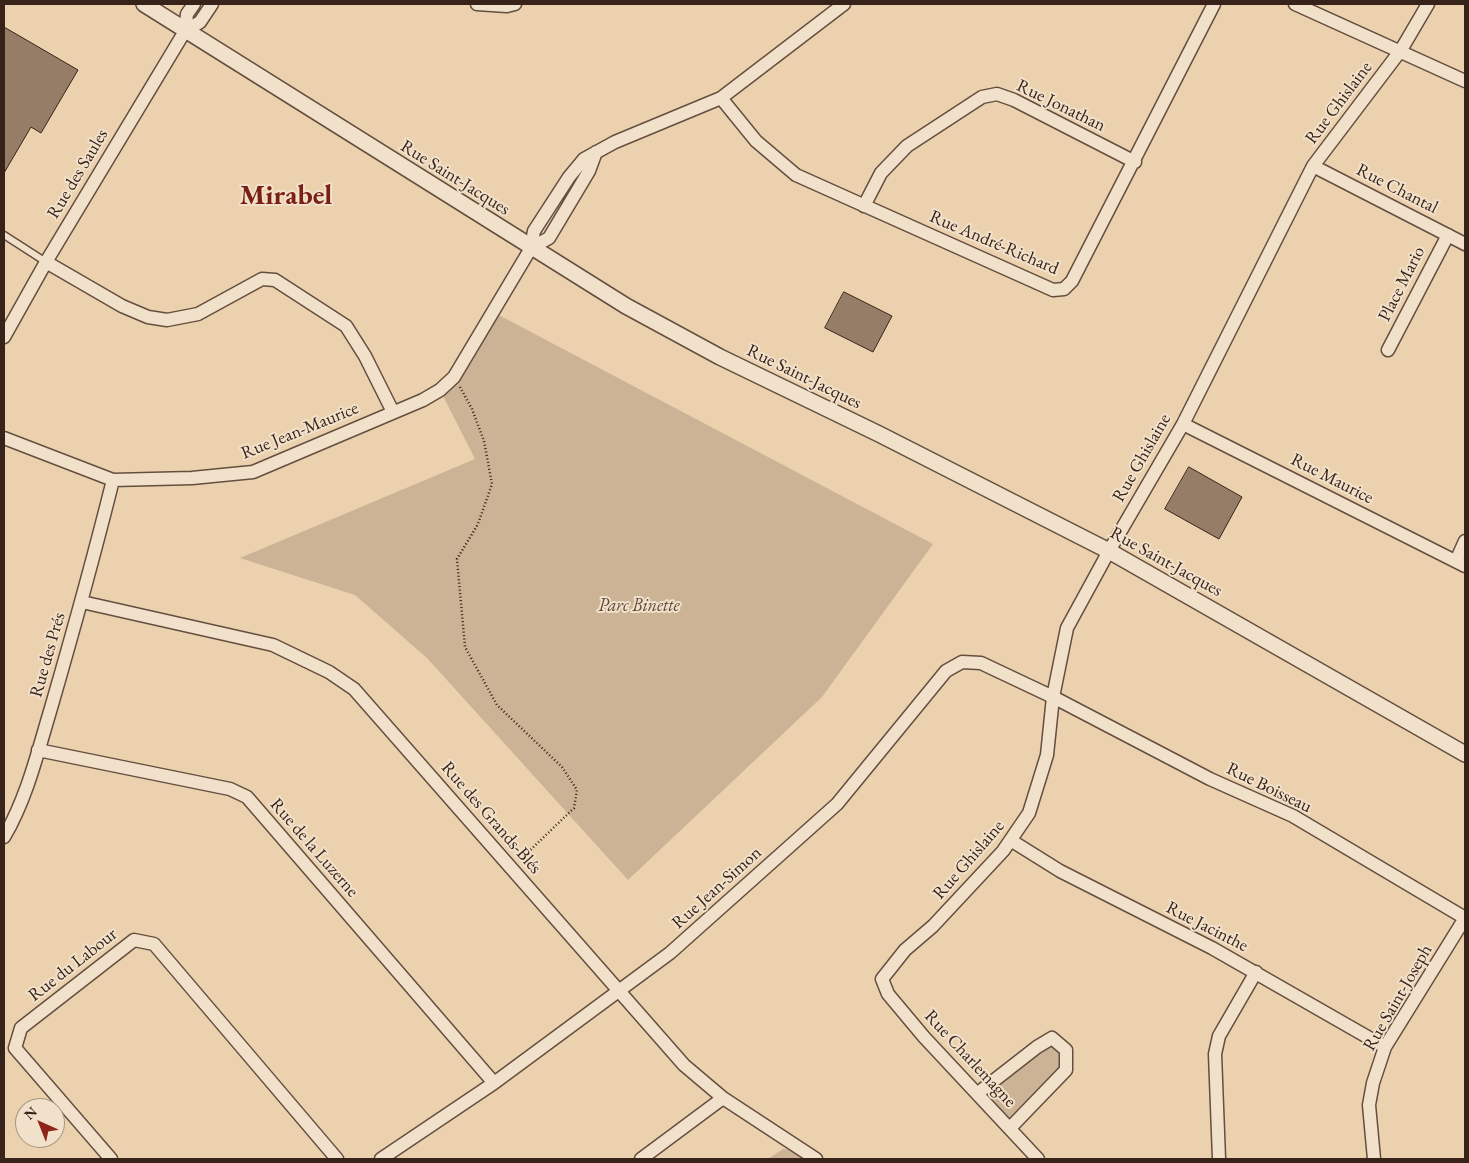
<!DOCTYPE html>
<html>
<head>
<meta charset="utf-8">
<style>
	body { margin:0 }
	#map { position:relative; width:1469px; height:1163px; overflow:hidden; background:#ebd1ae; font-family:"EB Garamond",serif }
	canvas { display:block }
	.frame { position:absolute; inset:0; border:5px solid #37231a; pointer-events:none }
	.north { position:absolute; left:15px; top:1098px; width:50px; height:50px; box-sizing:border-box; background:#f2e1ca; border:1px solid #a79584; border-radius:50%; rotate:316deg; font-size:14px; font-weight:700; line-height:20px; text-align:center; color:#37231a }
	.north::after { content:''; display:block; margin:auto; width:18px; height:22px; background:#8f2418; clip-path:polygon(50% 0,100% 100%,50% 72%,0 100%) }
</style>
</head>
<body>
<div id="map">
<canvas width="1469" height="1163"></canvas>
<div class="frame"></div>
<div class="north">N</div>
</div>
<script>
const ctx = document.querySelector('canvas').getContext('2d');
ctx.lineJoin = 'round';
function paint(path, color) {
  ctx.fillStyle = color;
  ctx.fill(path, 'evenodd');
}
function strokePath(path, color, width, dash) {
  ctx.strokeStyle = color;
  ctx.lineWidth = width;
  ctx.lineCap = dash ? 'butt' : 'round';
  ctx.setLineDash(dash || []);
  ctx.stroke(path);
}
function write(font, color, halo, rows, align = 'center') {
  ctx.font = font + ' "EB Garamond",serif';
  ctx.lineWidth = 4;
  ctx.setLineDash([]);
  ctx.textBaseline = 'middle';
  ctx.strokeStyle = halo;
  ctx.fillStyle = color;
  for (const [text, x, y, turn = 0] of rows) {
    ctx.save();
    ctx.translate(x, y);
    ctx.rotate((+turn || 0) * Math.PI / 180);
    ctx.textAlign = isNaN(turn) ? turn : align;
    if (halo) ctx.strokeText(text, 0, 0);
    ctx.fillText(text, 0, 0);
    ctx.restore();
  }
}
paint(new Path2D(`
	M 493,312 L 933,544 L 822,697 L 628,880 L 427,658 L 355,595 L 240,558 L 475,459 L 440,390 Z
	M 1052,1038 L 1066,1050 L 1066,1070 L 1010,1128 L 978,1093 Z
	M 783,1149 L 806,1151 L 810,1159 L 768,1159 Z`), '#ccb395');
const building = new Path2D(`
	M 4,27 L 78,70 L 41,133 L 31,127 L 4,173 Z
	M 844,292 L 892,316 L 873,352 L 825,328 Z
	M 1189,467 L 1242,497 L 1219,539 L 1165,509 Z`);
paint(building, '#957d67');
strokePath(building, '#37231a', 1);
const service = new Path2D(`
	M 4,235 L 46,262`);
const minor = new Path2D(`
	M 477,4 L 507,6 L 515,4
	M 1295,4 L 1465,81
	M 185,31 L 200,22 L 212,4
	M 721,98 L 756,141 L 796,175 L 1053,290 L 1064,289 L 1072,281 L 1214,4
	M 1313,166 L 1465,244
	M 864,206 L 881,173 L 907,146 L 982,97 L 997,94 L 1014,100 L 1135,162
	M 531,248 L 549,238 L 589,171 L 596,152
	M 46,262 L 122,306 L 148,317 L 167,320 L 198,314 L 262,279 L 275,280 L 346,326 L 365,356 L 393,412
	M 4,337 L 46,262 L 185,31 L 187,14 L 194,4
	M 1388,350 L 1448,235
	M 1183,424 L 1465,566
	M 4,438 L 113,480 L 192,478 L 253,472 L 423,400 L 440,390 L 454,377 L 531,248 L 534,231 L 569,177 L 584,159 L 615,142 L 721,98 L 844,4
	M 1456,561 L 1465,541
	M 82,602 L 273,645 L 329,672 L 354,689 L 684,1065 L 723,1098 L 816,1159
	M 38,750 L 230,789 L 247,797 L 494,1083
	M 4,837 C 27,798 38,751 51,708 C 73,632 94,556 113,480
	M 1012,841 L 1060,871 L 1212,948 L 1385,1047
	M 978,1093 L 1037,1047 L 1052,1038 L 1066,1050 L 1066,1070 L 1010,1128
	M 111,1159 L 15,1048 L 21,1028 L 134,940 L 154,944 L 337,1159
	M 381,1159 L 494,1083 L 670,953 L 837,804 L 946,671 L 962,662 L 981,663 L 1053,697 L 1210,779 L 1293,816 L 1465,918
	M 641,1159 L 723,1098
	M 1038,1159 L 924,1037 L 888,994 L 882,979 L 905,950 L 933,926 L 1003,851 L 1029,813 L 1047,755 L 1053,697 L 1067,628 L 1109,551 L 1183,424 L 1313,166 L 1401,50 L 1428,4
	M 1219,1159 L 1215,1054 L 1219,1036 L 1256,972
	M 1374,1159 L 1369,1105 L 1373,1083 L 1385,1047 L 1465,918`);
const tertiary = new Path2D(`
	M 144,4 L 626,306 L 720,357 L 879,434 L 1109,551 L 1465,754`);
strokePath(service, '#644e3f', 9);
strokePath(minor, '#644e3f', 15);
strokePath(tertiary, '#644e3f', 18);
strokePath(new Path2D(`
	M 460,387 L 472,409 L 484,441 L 492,484 L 478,524 L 457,559 L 465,647 L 497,705 L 562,767 L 577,790 L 574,808 L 520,860`), '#37231a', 2.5, [1, 2.5]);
strokePath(service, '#f2e1ca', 6);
strokePath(minor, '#f2e1ca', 12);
strokePath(tertiary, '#f2e1ca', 15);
write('18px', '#37231a', '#f2e1ca', [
	["Rue Ghislaine",1339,103,-53],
	["Rue Jonathan",1061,106,26],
	["Rue des Saules",78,174,-59],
	["Rue Saint-Jacques",455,178,32],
	["Rue Chantal",1397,189,27],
	["Rue André-Richard",994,243,23],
	["Place Mario",1402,284,-63],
	["Rue Saint-Jacques",804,377,26],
	["Rue Jean-Maurice",300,431,-22],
	["Rue Ghislaine",1142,458,-60],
	["Rue Maurice",1332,479,27],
	["Rue Saint-Jacques",1166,562,29],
	["Rue des Prés",48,655,-74],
	["Rue Boisseau",1269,788,26],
	["Rue des Grands-Blés",491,818,49],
	["Rue de la Luzerne",314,848,49],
	["Rue Ghislaine",969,860,-49],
	["Rue Jean-Simon",717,888,-42],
	["Rue Jacinthe",1207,927,27],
	["Rue du Labour",73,965,-38],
	["Rue Saint-Joseph",1398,998,-60],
	["Rue Charlemagne",970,1059,47]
]);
write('italic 18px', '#5c4739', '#f2e1ca', [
	["Parc Binette",639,606]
]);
write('bold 28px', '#7a1f14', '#f2e1ca', [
	["Mirabel",286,196]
]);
</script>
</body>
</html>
